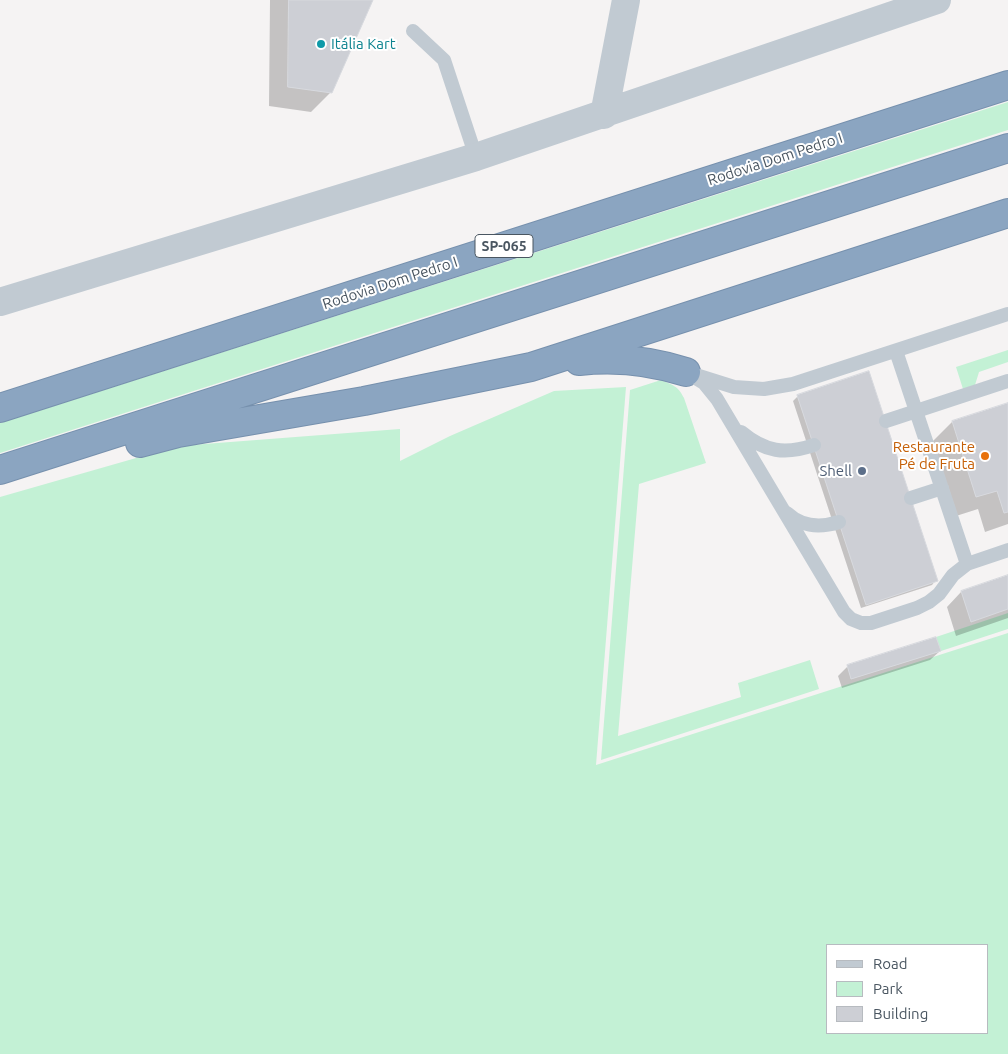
<!DOCTYPE html>
<html>
<head>
<meta charset="utf-8">
<style>
	body { margin:0 }
	#map { position:relative; width:1008px; height:1054px; overflow:hidden; background:#f5f3f3; font-family:Ubuntu,sans-serif }
	canvas { display:block }
	.legend { position:absolute; left:826px; top:944px; width:162px; height:90px; box-sizing:border-box; background:#fff; border:1px solid #b7bbc0; margin:0; padding:6px 9px; list-style:none; font-size:15px; color:#4a5661 }
	.legend li { display:flex; align-items:center; gap:10px; height:25px }
	.legend b { width:25px; border:1px solid #b7bbc0 }
</style>
</head>
<body>
<div id="map">
<canvas width="1008" height="1054"></canvas>
<ul class="legend">
<li><b style="height:6px;background:#c1cad2"></b>Road</li>
<li><b style="height:14px;background:#c3f1d5"></b>Park</li>
<li><b style="height:14px;background:#cdcfd5"></b>Building</li>
</ul>
</div>
<script>
const ctx = document.querySelector('canvas').getContext('2d');
ctx.lineJoin = 'round';
function paint(path, color) {
  ctx.fillStyle = color;
  ctx.fill(path, 'evenodd');
}
function strokePath(path, color, width, dash) {
  ctx.strokeStyle = color;
  ctx.lineWidth = width;
  ctx.lineCap = dash ? 'butt' : 'round';
  ctx.setLineDash(dash || []);
  ctx.stroke(path);
}
function write(font, color, halo, rows, align = 'center') {
  ctx.font = font + ' Ubuntu,sans-serif';
  ctx.lineWidth = 4;
  ctx.setLineDash([]);
  ctx.textBaseline = 'middle';
  ctx.strokeStyle = halo;
  ctx.fillStyle = color;
  for (const [text, x, y, turn = 0] of rows) {
    ctx.save();
    ctx.translate(x, y);
    ctx.rotate((+turn || 0) * Math.PI / 180);
    ctx.textAlign = isNaN(turn) ? turn : align;
    if (halo) ctx.strokeText(text, 0, 0);
    ctx.fillText(text, 0, 0);
    ctx.restore();
  }
}
paint(new Path2D(`
	M 1008,102 L 1008,130 L 0,453 L 0,423 Z
	M 1008,350 L 1008,362 L 979,372 L 975,385 L 963,389 L 956,367 Z
	M 661,380 C 673,385 678,386 684,398 L 706,463 L 639,484 L 618,736 L 741,697 L 738,683 L 810,660 L 819,689 L 601,760 L 630,390 Z
	M 626,387 L 596,765 L 1008,633 L 1008,1054 L 0,1054 L 0,497 L 178,446 L 400,429 L 400,461 L 450,436 L 554,391 ZM 827,945 L 987,945 L 987,1033 L 827,1033 Z
	M 1008,613 L 1008,629 L 941,651 L 936,637 Z`), '#c3f1d5');
paint(new Path2D(`
	M 270,0 L 371,0 L 331,92 L 311,112 L 269,106 Z
	M 798,396 L 936,580 L 932,585 L 861,608 L 793,401 Z
	M 1008,404 L 1008,524 L 985,532 L 978,509 L 956,516 L 933,441 L 952,422 Z
	M 1008,576 L 1008,618 L 956,636 L 947,607 L 961,592 Z
	M 940,651 L 930,660 L 842,688 L 838,676 L 848,666 Z`), '#0003');
const building = new Path2D(`
	M 289,0 L 373,0 L 332,93 L 288,87 Z
	M 869,371 L 938,581 L 866,605 L 797,395 Z
	M 1008,403 L 1008,512 L 1004,513 L 997,491 L 976,497 L 952,421 Z
	M 1008,575 L 1008,609 L 971,622 L 961,591 Z
	M 936,637 L 941,651 L 851,679 L 847,665 Z`);
paint(building, '#cdcfd5');
strokePath(building, '#d7d9de', 1);
const motorway = new Path2D(`
	M 579,361 C 615,357 652,361 686,372
	M 0,408 L 1008,85
	M 140,443 L 178,433 L 364,401 L 531,367 L 1008,213
	M 0,470 L 1008,148`);
strokePath(motorway, '#7690ad', 30);
strokePath(new Path2D(`
	M 413,31 L 444,60 L 476,157
	M 896,351 L 967,564
	M 686,372 L 704,383 L 717,399 L 844,612 L 851,619 L 861,623 L 871,623 L 917,608 L 929,602 L 939,594 L 953,575 L 967,564 L 1008,550
	M 699,376 L 734,387 L 764,389 L 793,384 L 1008,314
	M 886,421 L 1008,381
	M 741,432 C 765,452 785,455 814,445
	M 911,498 L 942,488
	M 787,513 C 802,527 820,528 839,522`), '#c1cad2', 14);
strokePath(new Path2D(`
	M 604,115 L 626,0
	M 0,302 L 476,157 L 937,0`), '#c1cad2', 28);
strokePath(motorway, '#8ba5c1', 28);
for (const [x, y, r, color] of [
	[321,44,5,"#0f9aa8"],
	[985,456,5,"#e8710a"],
	[862,471,5,"#5c6f8a"]
]) {
  const dot = new Path2D();
  dot.arc(x, y, r, 0, 2 * Math.PI);
  ctx.fillStyle = color;
  ctx.fill(dot);
  strokePath(dot, '#fff', 2);
}
for (const [x, y, w] of [
	[504,246,58]
]) {
  const box = new Path2D();
  box.roundRect(x - w / 2, y - 11.5, w, 23, 4);
  ctx.fillStyle = '#fff';
  ctx.fill(box);
  strokePath(box, '#4a5661', 1);
}
write('bold 14px', '#4a5661', null, [
	["SP-065",504,246]
]);
write('15px', '#0d838f', '#fff', [
	["Itália Kart",331,44]
], 'left');
write('15px', '#4a5661', '#fff', [
	["Rodovia Dom Pedro I",775,159,-18],
	["Rodovia Dom Pedro I",390,283,-18]
]);
write('15px', '#c56008', '#fff', [
	["Restaurante",975,447],
	["Pé de Fruta",975,464]
], 'right');
write('15px', '#4e5e75', '#fff', [
	["Shell",852,471]
], 'right');
</script>
</body>
</html>
